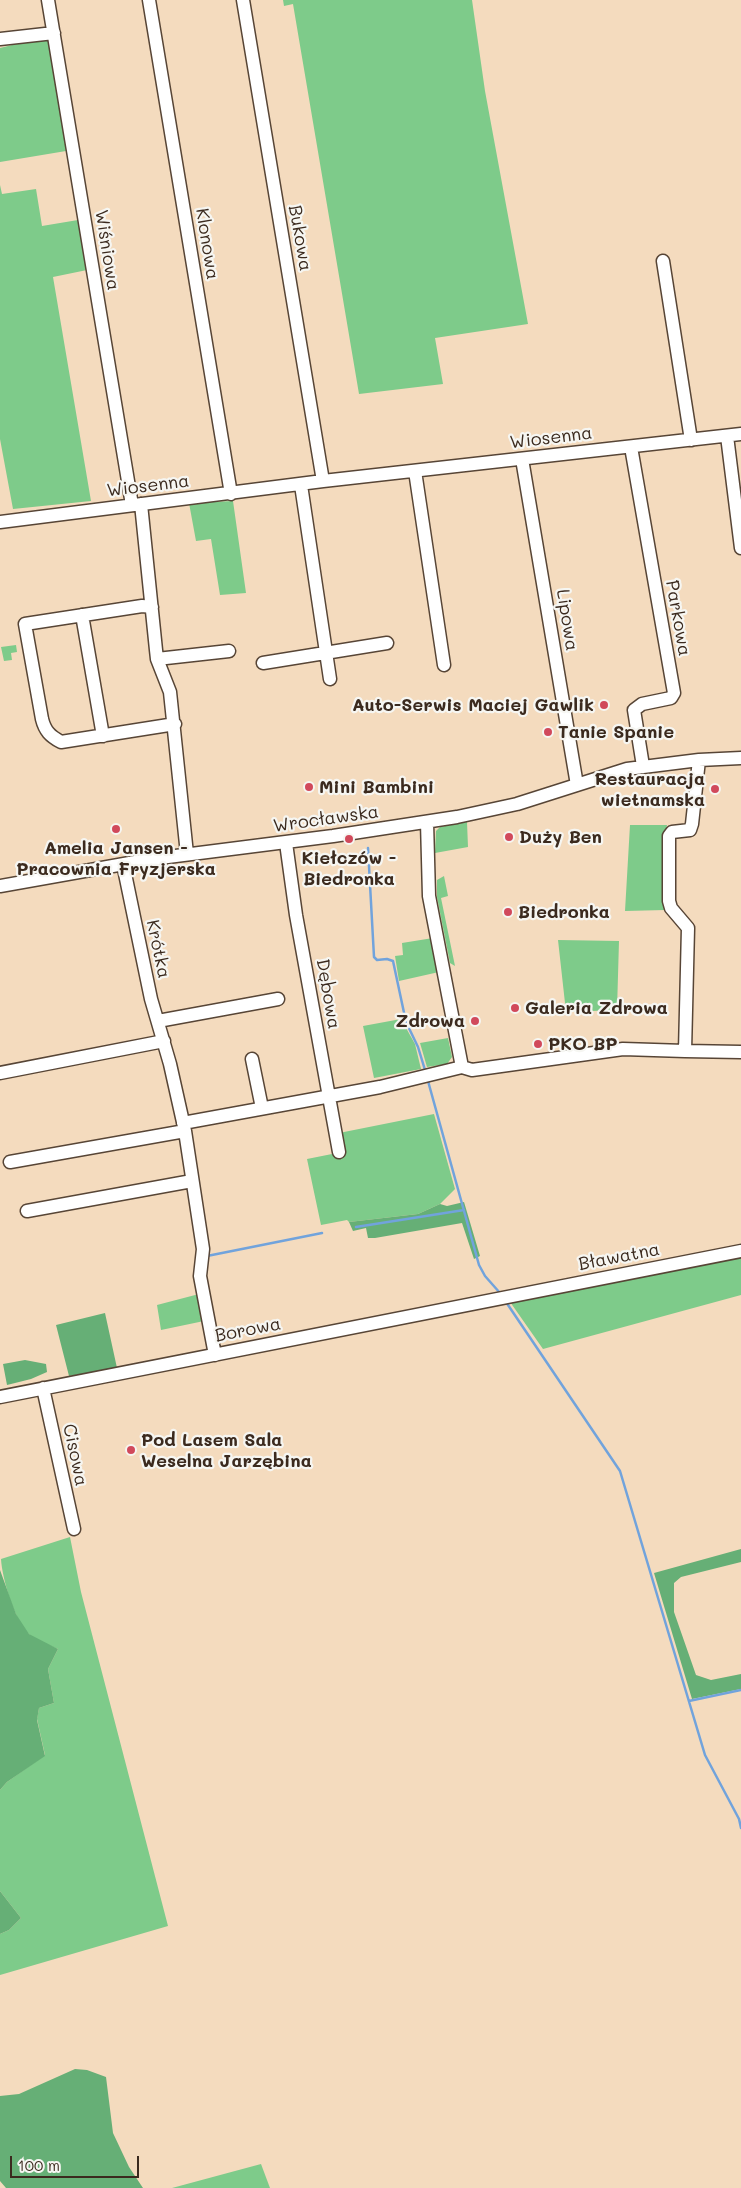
<!DOCTYPE html>
<html>
<head>
<meta charset="utf-8">
<style>
	body { margin:0 }
	#map { position:relative; width:741px; height:2188px; overflow:hidden; background:#f4dbbe; font-family:Mali,sans-serif }
	canvas { display:block }
	.scale { position:absolute; left:10px; top:2156px; width:129px; height:22px; box-sizing:border-box; border:2px solid #3b2a1e; border-top:0; padding-left:6px; font-size:15px; line-height:18px; white-space:nowrap; color:#3b2a1e; -webkit-text-stroke:4px #f6f6f2; paint-order:stroke }
</style>
</head>
<body>
<div id="map">
<canvas width="741" height="2188"></canvas>
<div class="scale">100 m</div>
</div>
<script>
const ctx = document.querySelector('canvas').getContext('2d');
ctx.lineJoin = 'round';
function paint(path, color) {
  ctx.fillStyle = color;
  ctx.fill(path, 'evenodd');
}
function strokePath(path, color, width, dash) {
  ctx.strokeStyle = color;
  ctx.lineWidth = width;
  ctx.lineCap = dash ? 'butt' : 'round';
  ctx.setLineDash(dash || []);
  ctx.stroke(path);
}
function write(font, color, halo, rows, align = 'center') {
  ctx.font = font + ' Mali,sans-serif';
  ctx.lineWidth = 4.5;
  ctx.setLineDash([]);
  ctx.textBaseline = 'middle';
  ctx.strokeStyle = halo;
  ctx.fillStyle = color;
  for (const [text, x, y, turn = 0] of rows) {
    ctx.save();
    ctx.translate(x, y);
    ctx.rotate((+turn || 0) * Math.PI / 180);
    ctx.textAlign = isNaN(turn) ? turn : align;
    if (halo) ctx.strokeText(text, 0, 0);
    ctx.fillText(text, 0, 0);
    ctx.restore();
  }
}
paint(new Path2D(`
	M 283,0 L 472,0 L 485,91 L 528,324 L 435,338 L 443,384 L 359,394 L 293,4 L 284,6 Z
	M 48,36 L 66,151 L 0,162 L 0,48 Z
	M 0,185 L 2,194 L 36,189 L 42,226 L 78,220 L 87,270 L 53,277 L 91,501 L 13,509 L 0,439 Z
	M 233,501 L 246,593 L 220,595 L 211,539 L 196,541 L 189,503 Z
	M 16,645 L 17,652 L 11,653 L 12,660 L 4,661 L 1,647 Z
	M 467,822 L 468,847 L 435,853 L 436,831 L 440,827 Z
	M 630,825 L 667,825 L 665,838 L 665,910 L 625,911 Z
	M 444,876 L 448,896 L 441,898 L 455,966 L 450,963 L 437,897 L 437,880 Z
	M 433,938 L 439,972 L 399,981 L 395,956 L 403,955 L 402,943 Z
	M 558,940 L 619,941 L 617,1010 L 566,1012 Z
	M 401,1019 L 415,1044 L 421,1069 L 374,1078 L 363,1026 Z
	M 448,1038 L 452,1057 L 447,1064 L 427,1067 L 420,1043 Z
	M 434,1114 L 455,1189 L 440,1204 L 418,1214 L 349,1222 L 347,1220 L 321,1225 L 307,1159 L 337,1153 L 339,1133 Z
	M 741,1255 L 741,1295 L 543,1349 L 508,1299 Z
	M 199,1294 L 204,1321 L 161,1330 L 157,1305 Z
	M 70,1537 L 81,1592 L 168,1926 L 0,1975 L 0,1934 L 9,1930 L 21,1918 L 0,1891 L 0,1790 L 7,1782 L 45,1755 L 37,1719 L 39,1708 L 54,1703 L 48,1669 L 58,1649 C 49,1645 38,1641 30,1635 C 15,1623 2,1578 1,1559 Z
	M 261,2164 L 270,2188 L 172,2188 Z`), '#7ecb8a');
paint(new Path2D(`
	M 464,1202 L 480,1256 L 474,1259 L 462,1223 L 375,1238 L 368,1238 L 366,1228 L 353,1231 L 349,1222 L 418,1214 L 440,1204 L 447,1206 Z
	M 105,1313 L 117,1368 L 69,1376 L 56,1325 Z
	M 25,1360 L 46,1364 L 47,1372 L 31,1379 L 7,1385 L 3,1364 Z
	M 741,1549 L 741,1562 L 681,1577 L 674,1583 L 674,1612 L 696,1675 L 711,1680 L 741,1674 L 741,1689 L 692,1699 L 654,1573 Z
	M 0,1570 L 16,1614 L 29,1634 L 58,1649 L 48,1669 L 54,1703 L 39,1708 L 37,1720 L 45,1756 L 7,1782 L 0,1790 Z
	M 0,1891 L 21,1918 L 9,1930 L 0,1934 Z
	M 75,2069 L 87,2070 L 106,2077 L 113,2133 L 129,2167 L 143,2188 L 6,2188 L 0,2181 L 0,2096 L 19,2094 Z`), '#66af76');
strokePath(new Path2D(`
	M 368,848 L 374,957 L 377,960 L 387,959 L 393,961 L 406,1022 L 418,1047 L 425,1070
	M 428,1081 L 479,1265 L 485,1276 L 500,1293
	M 356,1227 L 464,1210
	M 207,1256 L 322,1233
	M 506,1302 L 620,1471 L 705,1755 L 739,1819 L 741,1828
	M 689,1701 L 741,1690`), '#71a3dc', 2.5);
const minor = new Path2D(`
	M 48,0 L 132,505
	M 149,0 L 231,494
	M 243,0 L 323,481
	M 0,39 L 54,33
	M 663,261 L 691,440
	M 727,436 L 741,548
	M 631,447 L 674,693 L 671,698 L 642,704 L 634,710 L 643,766
	M 522,459 L 577,785
	M 415,471 L 444,665
	M 301,485 L 330,679
	M 141,504 L 156,650 L 157,659 L 170,692 L 187,854
	M 0,522 L 323,481 L 741,434
	M 152,607 L 142,606 L 25,624 L 42,719 C 45,731 50,736 61,742 L 175,724
	M 82,615 L 103,736
	M 157,659 L 229,651
	M 263,663 L 387,643
	M 699,760 L 692,824 L 690,830 L 672,832 L 669,836 L 669,901 L 671,908 L 688,928 L 685,1051 L 741,1052
	M 427,822 L 429,896 L 462,1067
	M 286,843 L 296,915 L 339,1152
	M 123,864 L 151,999 L 170,1064 L 185,1131 L 203,1249 L 200,1276 L 215,1355
	M 0,886 L 152,859 L 333,836 L 457,817 L 517,804 L 627,769 L 699,760 L 741,758
	M 158,1021 L 278,999
	M 252,1059 L 262,1108
	M 0,1073 L 164,1041
	M 183,1123 L 380,1087 L 462,1067 L 472,1070 L 623,1049 L 685,1051
	M 10,1162 L 185,1131
	M 27,1211 L 192,1181
	M 43,1388 L 74,1529
	M 0,1397 L 741,1251`);
strokePath(minor, '#574536', 15);
strokePath(minor, '#fff', 12);
for (const [x, y, r, color] of [
	[604,705,5,"#d1495b"],
	[548,732,5,"#d1495b"],
	[309,787,5,"#d1495b"],
	[715,789,5,"#d1495b"],
	[116,829,5,"#d1495b"],
	[509,837,5,"#d1495b"],
	[349,839,5,"#d1495b"],
	[508,912,5,"#d1495b"],
	[515,1008,5,"#d1495b"],
	[475,1021,5,"#d1495b"],
	[538,1044,5,"#d1495b"],
	[131,1450,5,"#d1495b"]
]) {
  const dot = new Path2D();
  dot.arc(x, y, r, 0, 2 * Math.PI);
  ctx.fillStyle = color;
  ctx.fill(dot);
  strokePath(dot, '#f6f6f2', 2);
}
write('18px', '#3b2a1e', '#f6f6f2', [
	["Bukowa",300,238,80],
	["Klonowa",207,244,81],
	["Wiśniowa",107,250,81],
	["Wiosenna",551,438,-7],
	["Wiosenna",148,486,-7],
	["Parkowa",678,618,80],
	["Lipowa",567,620,81],
	["Wrocławska",326,819,-8],
	["Krótka",158,949,78],
	["Dębowa",328,994,80],
	["Bławatna",619,1257,-11],
	["Borowa",248,1330,-11],
	["Cisowa",75,1455,78]
]);
write('bold 18px', '#3b2a1e', '#f6f6f2', [
	["Auto-Serwis Maciej Gawlik",594,705,"right"],
	["Tanie Spanie",558,732],
	["Restauracja",705,779,"right"],
	["wietnamska",705,800,"right"],
	["Mini Bambini",319,787],
	["Duży Ben",519,837],
	["Amelia Jansen -",116,848,"center"],
	["Pracownia Fryzjerska",116,869,"center"],
	["Kiełczów -",349,858,"center"],
	["Biedronka",349,879,"center"],
	["Biedronka",518,912],
	["Galeria Zdrowa",525,1008],
	["Zdrowa",465,1021,"right"],
	["PKO BP",548,1044],
	["Pod Lasem Sala",141,1440],
	["Weselna Jarzębina",141,1461]
], 'left');
</script>
</body>
</html>
